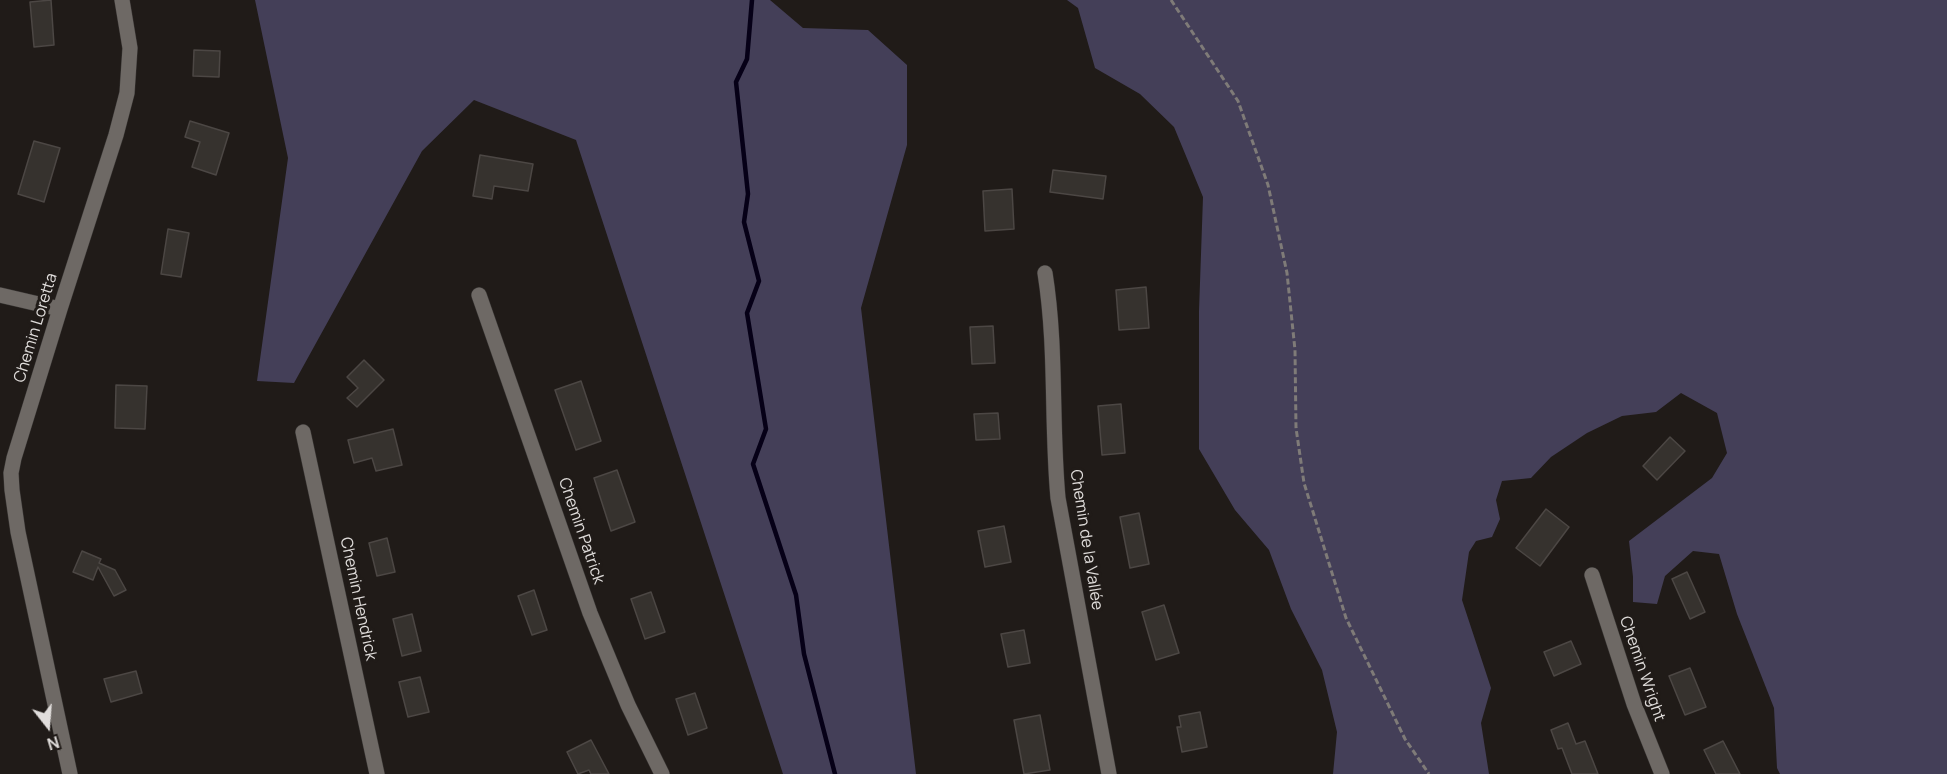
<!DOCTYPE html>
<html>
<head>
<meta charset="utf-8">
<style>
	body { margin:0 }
	#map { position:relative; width:1947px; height:774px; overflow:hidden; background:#201b18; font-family:Manrope,sans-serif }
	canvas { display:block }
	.north { position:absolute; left:18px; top:696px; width:60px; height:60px; -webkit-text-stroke:4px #201b18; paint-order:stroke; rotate:163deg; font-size:16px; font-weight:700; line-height:24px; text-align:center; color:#e0dddb }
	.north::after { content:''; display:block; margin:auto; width:21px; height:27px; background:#e0dddb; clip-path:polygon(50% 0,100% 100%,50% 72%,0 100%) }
</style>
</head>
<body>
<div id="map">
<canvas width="1947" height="774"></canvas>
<div class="north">N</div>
</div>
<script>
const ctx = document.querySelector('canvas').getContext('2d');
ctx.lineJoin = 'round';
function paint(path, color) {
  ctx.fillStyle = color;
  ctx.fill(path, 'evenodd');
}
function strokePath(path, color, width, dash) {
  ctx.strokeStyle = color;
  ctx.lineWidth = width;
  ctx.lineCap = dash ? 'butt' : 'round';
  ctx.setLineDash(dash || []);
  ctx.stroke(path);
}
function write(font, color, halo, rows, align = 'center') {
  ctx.font = font + ' Manrope,sans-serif';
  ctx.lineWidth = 6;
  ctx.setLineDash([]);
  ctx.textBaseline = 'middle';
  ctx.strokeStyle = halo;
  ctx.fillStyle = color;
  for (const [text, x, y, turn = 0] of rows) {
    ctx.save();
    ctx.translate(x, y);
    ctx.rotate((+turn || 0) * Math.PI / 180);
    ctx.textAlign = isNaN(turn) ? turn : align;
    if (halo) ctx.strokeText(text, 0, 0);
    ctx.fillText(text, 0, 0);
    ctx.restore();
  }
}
paint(new Path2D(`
	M 255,0 L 770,0 L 803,28 L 868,30 L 907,65 L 907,145 L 861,308 L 916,774 L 783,774 L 576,140 L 474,100 L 422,151 L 294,383 L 257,381 L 288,158 Z
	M 1067,0 L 1947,0 L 1947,774 L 1780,774 L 1777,768 L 1774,708 L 1737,614 L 1719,554 L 1693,551 L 1665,576 L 1657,604 L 1633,602 L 1633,577 L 1629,541 L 1712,478 L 1727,453 L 1717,413 L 1681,393 L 1656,412 L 1622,416 L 1587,433 L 1551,457 L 1531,478 L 1502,481 L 1496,500 L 1500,519 L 1492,537 L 1476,541 L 1469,552 L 1462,600 L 1491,688 L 1481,723 L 1489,774 L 1333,774 L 1337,732 L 1322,670 L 1291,609 L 1269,550 L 1235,510 L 1199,449 L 1199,311 L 1203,197 L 1174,127 L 1140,94 L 1095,68 L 1078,8 Z`), '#443f58');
strokePath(new Path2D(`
	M 752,0 L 747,59 L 736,82 L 748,194 L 744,222 L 759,281 L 747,313 L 766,429 L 753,464 L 796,595 L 804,654 L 835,774`), '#060017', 4.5);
const building = new Path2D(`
	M 51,0 L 54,45 L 34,47 L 30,2 Z
	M 194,50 L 220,51 L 219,77 L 193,76 Z
	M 190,121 L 229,133 L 216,175 L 192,167 L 200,142 L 185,137 Z
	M 34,141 L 60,148 L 44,202 L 18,194 Z
	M 480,155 L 533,164 L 528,191 L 494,186 L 492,199 L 473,196 Z
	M 1053,170 L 1106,176 L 1103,199 L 1050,192 Z
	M 1012,189 L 1014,229 L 985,231 L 983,191 Z
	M 168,229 L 189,233 L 181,277 L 161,274 Z
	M 1146,287 L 1149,328 L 1119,330 L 1116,290 Z
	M 993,326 L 995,363 L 972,364 L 970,327 Z
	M 364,360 L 384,380 L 357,407 L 347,398 L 358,388 L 347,377 Z
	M 581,381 L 601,441 L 576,450 L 555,390 Z
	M 116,385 L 147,386 L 145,429 L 115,428 Z
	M 1121,404 L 1125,453 L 1102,455 L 1098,406 Z
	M 998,413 L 1000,439 L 976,440 L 974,414 Z
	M 393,429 L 402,465 L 376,471 L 372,458 L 354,463 L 348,440 Z
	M 1670,437 L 1685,451 L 1657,480 L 1643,466 Z
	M 617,470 L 635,522 L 611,531 L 594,478 Z
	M 1546,509 L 1569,527 L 1540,566 L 1516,548 Z
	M 1139,513 L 1149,564 L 1130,568 L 1120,517 Z
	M 1004,526 L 1011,562 L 985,567 L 978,531 Z
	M 387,538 L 395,572 L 377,576 L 369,543 Z
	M 82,551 L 101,559 L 99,563 L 115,570 L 126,590 L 114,596 L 98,567 L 93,580 L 73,572 Z
	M 1687,572 L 1705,612 L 1690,619 L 1672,579 Z
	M 534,590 L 547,630 L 532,635 L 518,596 Z
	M 651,592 L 665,632 L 645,639 L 631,599 Z
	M 1164,605 L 1179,653 L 1156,660 L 1142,612 Z
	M 412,614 L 421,651 L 402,656 L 393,619 Z
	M 1024,630 L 1030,663 L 1008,667 L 1001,634 Z
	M 1571,641 L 1581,664 L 1554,676 L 1544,652 Z
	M 1690,668 L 1706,707 L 1685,715 L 1669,676 Z
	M 136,671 L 142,693 L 111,702 L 104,679 Z
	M 420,677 L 429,712 L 408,717 L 399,682 Z
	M 695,693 L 707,728 L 688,735 L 676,699 Z
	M 1200,712 L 1207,747 L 1182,752 L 1177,727 L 1181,727 L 1179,716 Z
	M 1040,715 L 1050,770 L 1024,774 L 1014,720 Z
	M 1568,723 L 1576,744 L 1585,741 L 1598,774 L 1572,774 L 1562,748 L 1558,749 L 1551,730 Z
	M 591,740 L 609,774 L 591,774 L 589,770 L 578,774 L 567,752 Z
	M 1723,741 L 1740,774 L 1716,774 L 1704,750 Z`);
paint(building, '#36322e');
strokePath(building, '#4c4744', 1.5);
const street = new Path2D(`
	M 1045,273 C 1057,348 1051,423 1058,498 L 1109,774
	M 0,295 L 60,309
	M 479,295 L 590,613 L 628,705 L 662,774
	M 303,432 L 377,774
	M 1592,575 L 1634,704 L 1662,774
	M 70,774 L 18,532 L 12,490 L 11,473 L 14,458 L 60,309 L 116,135 L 127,93 L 130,48 L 122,0`);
strokePath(street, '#383533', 16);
strokePath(new Path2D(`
	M 1171,0 L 1238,101 L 1268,185 L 1287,273 L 1295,350 L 1296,428 L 1304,483 L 1346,618 L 1405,739 L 1429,774`), '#7f7b78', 3, [6, 3]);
strokePath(street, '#6e6965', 15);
write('16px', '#e0dddb', '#201b18', [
	["Chemin Loretta",36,328,-73],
	["Chemin Patrick",581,531,71],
	["Chemin de la Vallée",1086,540,81],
	["Chemin Hendrick",358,599,78],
	["Chemin Wright",1642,669,71]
]);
</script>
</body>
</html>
